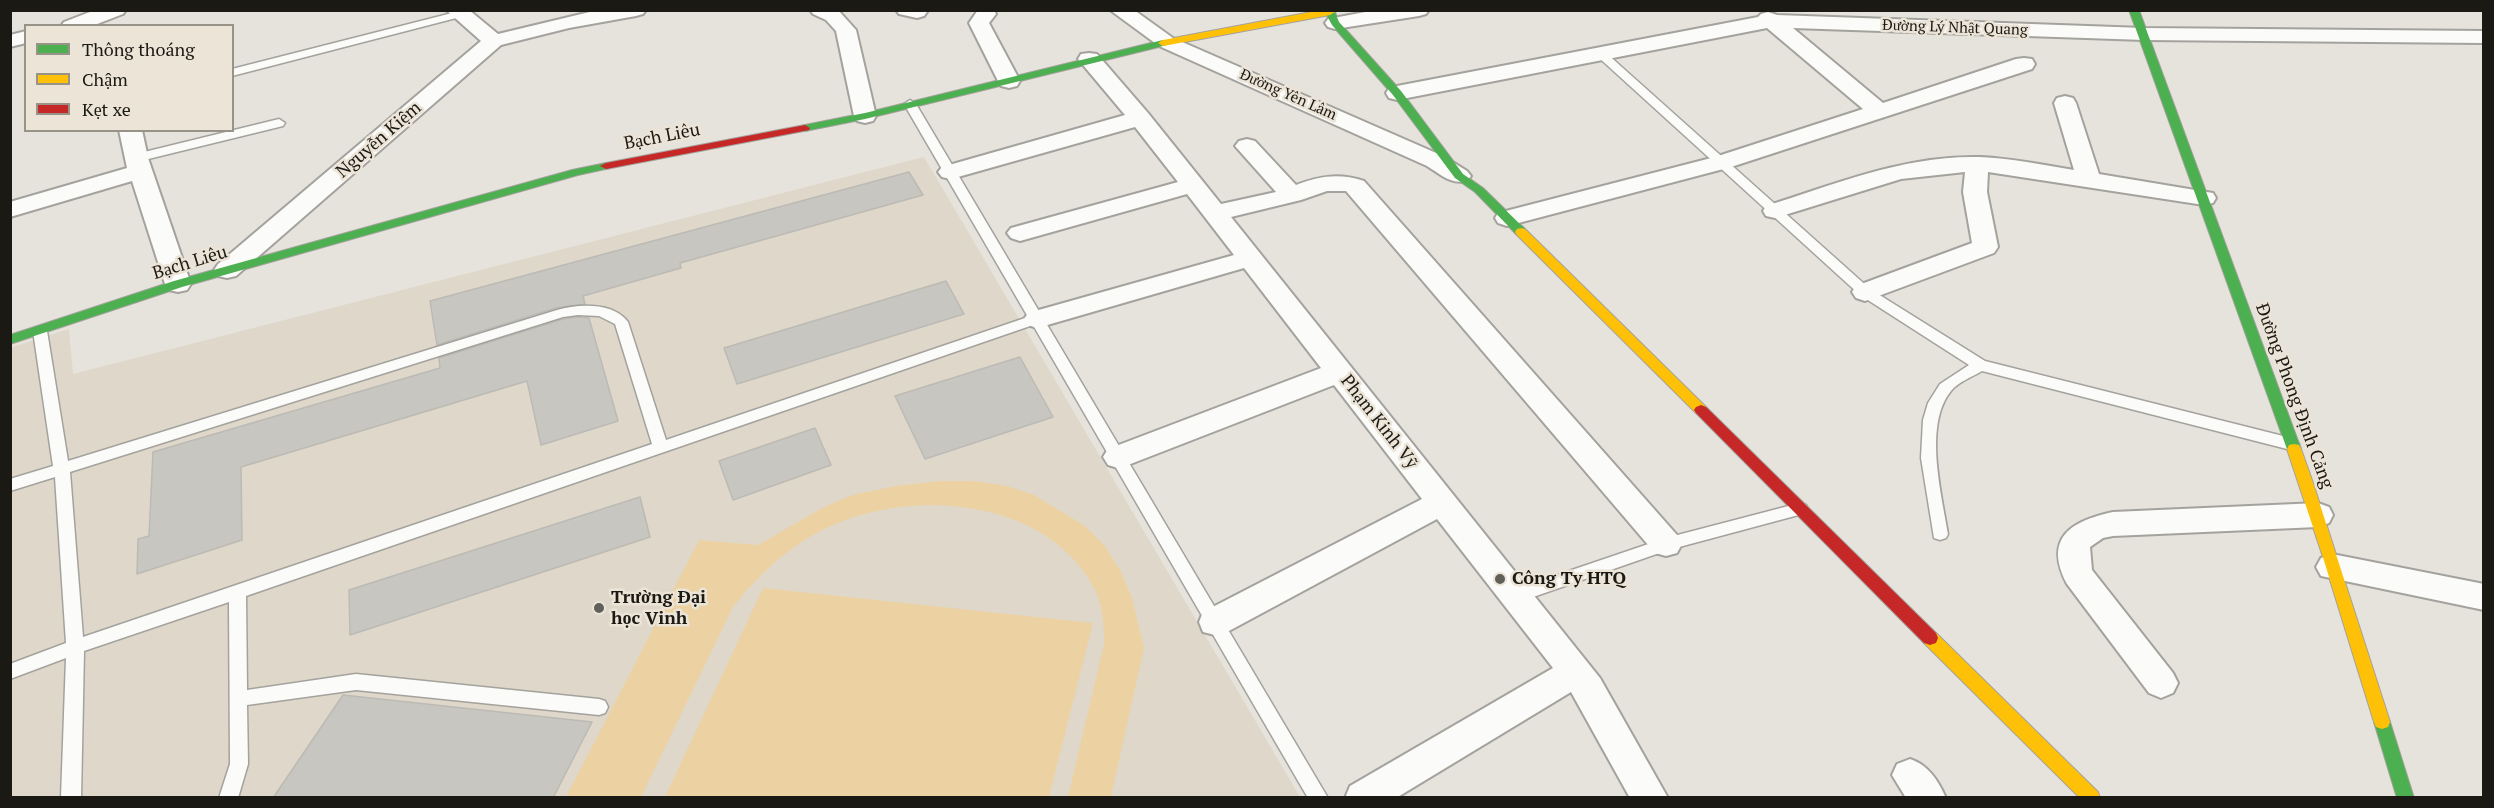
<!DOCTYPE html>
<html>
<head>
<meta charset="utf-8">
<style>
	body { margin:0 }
	#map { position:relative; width:2494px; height:808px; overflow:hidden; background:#e6e3dc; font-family:"PT Serif",serif }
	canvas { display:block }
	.frame { position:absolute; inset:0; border:12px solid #1b1914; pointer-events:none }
	.legend { position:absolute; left:24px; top:24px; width:210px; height:108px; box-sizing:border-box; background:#ebe4d7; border:2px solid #989389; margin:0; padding:8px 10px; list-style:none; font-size:18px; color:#1b1914 }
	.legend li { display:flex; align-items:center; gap:12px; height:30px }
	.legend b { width:30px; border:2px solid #989389 }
</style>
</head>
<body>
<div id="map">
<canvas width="2494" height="808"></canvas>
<div class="frame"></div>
<ul class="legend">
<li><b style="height:8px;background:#4caf50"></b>Thông thoáng</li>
<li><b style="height:8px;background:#ffc107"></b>Chậm</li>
<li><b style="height:8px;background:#c62828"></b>Kẹt xe</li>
</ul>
</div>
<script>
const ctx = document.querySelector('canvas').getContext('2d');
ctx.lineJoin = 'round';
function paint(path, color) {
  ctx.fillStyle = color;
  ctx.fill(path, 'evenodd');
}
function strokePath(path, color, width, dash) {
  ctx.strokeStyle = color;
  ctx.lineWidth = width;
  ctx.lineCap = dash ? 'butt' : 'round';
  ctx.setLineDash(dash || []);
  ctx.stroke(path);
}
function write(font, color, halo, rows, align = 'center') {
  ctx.font = font + ' "PT Serif",serif';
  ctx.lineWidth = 5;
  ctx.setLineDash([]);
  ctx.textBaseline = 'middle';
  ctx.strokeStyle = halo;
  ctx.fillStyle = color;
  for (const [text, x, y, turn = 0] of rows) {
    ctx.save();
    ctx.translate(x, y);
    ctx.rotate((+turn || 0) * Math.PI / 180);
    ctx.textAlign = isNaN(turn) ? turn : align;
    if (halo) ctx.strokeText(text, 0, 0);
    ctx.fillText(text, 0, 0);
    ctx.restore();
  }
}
paint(new Path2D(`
	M 924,157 L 1300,797 L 11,797 L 10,348 L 69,329 L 73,374 Z`), '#ded7ca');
paint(new Path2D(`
	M 941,481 L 973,481 L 1007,486 L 1034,495 L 1085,526 L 1105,546 L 1121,572 L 1132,598 L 1144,648 L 1111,797 L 1068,797 L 1104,644 C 1104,626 1103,606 1095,590 C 1051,503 927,489 843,521 C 798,538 763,569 733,607 L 641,797 L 566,797 L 699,540 L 758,545 L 824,507 L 853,495 L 895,486 Z
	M 763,588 L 1093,623 L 1049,797 L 665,797 Z`), '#ecd2a3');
const building = new Path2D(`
	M 909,172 L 923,195 L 680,263 L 681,268 L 583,296 L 585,304 L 556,308 L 437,345 L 430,301 Z
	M 946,281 L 964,314 L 737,384 L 724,348 Z
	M 578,317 L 589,318 L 618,421 L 541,445 L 527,381 L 241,467 L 242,540 L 137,574 L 138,539 L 149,536 L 153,452 L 440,368 L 439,358 L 563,319 Z
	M 1020,357 L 1053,417 L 925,459 L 895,396 Z
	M 815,428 L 831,465 L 733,500 L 719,461 Z
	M 640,497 L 650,537 L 350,635 L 349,590 Z
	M 343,695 L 592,722 L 553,798 L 273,798 Z`);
paint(building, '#c8c6c0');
strokePath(building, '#bcbab4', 1.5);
const lane = new Path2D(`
	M 460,11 L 465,14 L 464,16 L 232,76 L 232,69 Z
	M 1601,51 L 1605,52 L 1870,289 L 1985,361 L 2291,438 L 2296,440 L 2299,444 L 2296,448 L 2291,450 L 1982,371 C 1972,377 1958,382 1951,391 C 1923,425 1942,495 1948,534 L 1946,538 L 1940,540 L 1934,538 L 1921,458 L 1923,420 L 1928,403 L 1940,384 L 1969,365 L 1860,295 L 1597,56 L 1595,54 Z
	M 910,100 L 916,104 L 1328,798 L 1308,798 L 1033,325 L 246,596 L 247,690 L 356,674 L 599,699 L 605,701 L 608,707 L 605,713 L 599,715 L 356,690 L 247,705 L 248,764 L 238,798 L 219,798 L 230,764 L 229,602 L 84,651 L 81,798 L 61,798 L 66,658 L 10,679 L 10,664 L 66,643 L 55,477 L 10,491 L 10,479 L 53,466 L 33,331 L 35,328 L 45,328 L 47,331 L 68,461 L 557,310 C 579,304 613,302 628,322 L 666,440 L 1028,317 L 904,104 ZM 578,315 L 599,316 L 615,324 L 652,444 L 83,637 L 70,472 L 563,317 Z
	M 279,119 L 285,123 L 283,126 L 136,162 L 130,158 L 132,155 Z
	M 1800,503 L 1806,505 L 1808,509 L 1806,513 L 1668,550 L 1516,603 L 1510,601 L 1507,596 L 1510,591 L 1666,538 Z`);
const street = new Path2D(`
	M 95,10 L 126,10 L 123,14 L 92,26 L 61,26 L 64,22 Z
	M 446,10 L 469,10 L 498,34 L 598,10 L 646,10 L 643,14 L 636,16 L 569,28 L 501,45 L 236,276 L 227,278 L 218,276 L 214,270 L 218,264 L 481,41 Z
	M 810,10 L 838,10 L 856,30 L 876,116 L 873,121 L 865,123 L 857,121 L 854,116 L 836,31 L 826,20 L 813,14 Z
	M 896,10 L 926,10 L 927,12 L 924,16 L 917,18 L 899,14 Z
	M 978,10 L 994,10 L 996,14 L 989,23 L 1020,81 L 1017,86 L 1009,88 L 1001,86 L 998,81 L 969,23 Z
	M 1110,10 L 1134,10 L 1173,38 L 1443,156 L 1467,171 L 1471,176 L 1467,181 C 1451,185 1440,174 1427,166 L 1159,46 Z
	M 1376,10 L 1429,10 L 1426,14 L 1419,16 L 1335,29 L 1328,27 L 1325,23 L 1328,19 Z
	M 1768,12 L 1777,15 L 2144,28 L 2484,31 L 2484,43 L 2144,40 L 1793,28 L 1883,103 L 2016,59 L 2024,58 L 2032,59 L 2035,64 L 2032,69 L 1731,167 L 1507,226 L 1498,223 L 1495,218 L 1498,213 L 1715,157 L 1863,109 L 1767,28 L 1397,100 L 1389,98 L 1386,93 L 1389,88 L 1397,86 L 1758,17 L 1761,14 Z
	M 26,31 L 26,43 L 10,47 L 10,35 Z
	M 1089,53 L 1097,54 L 1148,113 L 1221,204 L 1276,192 L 1235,146 L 1239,141 L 1247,139 L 1255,141 L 1296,185 C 1320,176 1339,173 1364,181 L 1677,535 L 1682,544 L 1677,553 L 1666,556 L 1655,553 L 1346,191 L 1327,191 L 1301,200 L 1231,217 L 1600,678 L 1668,798 L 1630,798 L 1571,692 L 1396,798 L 1345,798 L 1350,786 L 1553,668 L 1437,519 L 1227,632 L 1215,635 L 1203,632 L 1199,622 L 1203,612 L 1422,499 L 1334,385 L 1128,465 L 1118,468 L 1108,465 L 1103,457 L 1108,449 L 1321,368 L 1244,268 L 1037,328 L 1028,325 L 1024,319 L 1028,313 L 1234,255 L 1187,194 L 1020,241 L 1011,238 L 1007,233 L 1011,228 L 1178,182 L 1135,127 L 958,177 L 950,179 L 942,177 L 938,172 L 942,167 L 1125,115 L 1078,59 L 1081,54 Z
	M 2065,96 L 2073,98 L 2076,103 L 2099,174 L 2213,193 L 2216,198 L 2213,203 L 2204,205 L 1988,172 L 1987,192 L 1998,247 L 1994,253 L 1865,301 L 1856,298 L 1852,292 L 1856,286 L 1972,243 L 1963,192 L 1965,172 L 1901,179 L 1775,218 L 1766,216 L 1763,211 L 1766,206 C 1835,184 1906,155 1979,157 C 2011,158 2043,165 2074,170 L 2054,103 L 2057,98 Z
	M 119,130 L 142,130 L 148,158 L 191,284 L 187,290 L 178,292 L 169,290 L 165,284 L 132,181 L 10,217 L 10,202 L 127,168 Z
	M 2318,503 L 2329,507 L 2333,515 L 2329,523 L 2318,527 L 2113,536 L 2103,538 L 2090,547 L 2092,570 L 2173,673 L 2178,683 L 2173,693 L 2161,698 L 2149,693 L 2067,584 C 2043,538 2071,521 2113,512 Z
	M 2332,554 L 2484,584 L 2484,610 L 2321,576 L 2316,567 L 2321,558 Z
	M 1910,759 C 1928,765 1938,780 1946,798 L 1906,798 L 1892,775 L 1897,764 Z`);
const fast = new Path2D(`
	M 1324,10 L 1334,10 L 1339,22 L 1401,91 L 1463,174 L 1483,188 L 1525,229 L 1527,232 L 1525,235 L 1517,235 L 1475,192 L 1455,178 L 1393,95 L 1332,25 Z
	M 2129,10 L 2139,10 L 2301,449 L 2299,453 L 2289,453 L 2287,449 Z
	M 1163,40 L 1167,41 L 1167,45 L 865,119 L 805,131 L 800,128 L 805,125 L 865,113 Z
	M 606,163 L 610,164 L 610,168 L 578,175 L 182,287 L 10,344 L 10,335 L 174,281 L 572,170 Z
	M 2382,715 L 2388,717 L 2390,722 L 2414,798 L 2397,798 L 2374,722 L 2376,717 Z`);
const slow = new Path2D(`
	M 1322,10 L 1335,12 L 1330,15 L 1163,46 L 1158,43 L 1163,40 Z
	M 1521,228 L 1525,229 L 1706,407 L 1708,410 L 1706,413 L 1696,413 L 1517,235 L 1515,232 L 1517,229 Z
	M 2294,444 L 2299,445 L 2301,449 L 2313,483 L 2390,722 L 2388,727 L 2382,729 L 2376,727 L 2374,722 L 2321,551 L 2287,449 L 2289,445 Z
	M 1930,631 L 1936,633 L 2098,792 L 2100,798 L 2080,798 L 1924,643 L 1922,638 L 1924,633 Z`);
const jam = new Path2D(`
	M 805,125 L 810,128 L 809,130 L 606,169 L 600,166 L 606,163 Z
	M 1701,405 L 1706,407 L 1936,633 L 1938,638 L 1936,643 L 1930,645 L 1924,643 L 1696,413 L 1694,410 L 1696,407 Z`);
strokePath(lane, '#a4a29d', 3);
strokePath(street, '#a4a29d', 4);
strokePath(fast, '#a4a29d', 2);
strokePath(slow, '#a4a29d', 2);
strokePath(jam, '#a4a29d', 2);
paint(lane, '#fbfbfa');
paint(street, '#fbfbfa');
paint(fast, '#4caf50');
paint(slow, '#ffc107');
paint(jam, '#c62828');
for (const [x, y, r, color] of [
	[1500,579,6,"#62605a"],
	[599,608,6,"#62605a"]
]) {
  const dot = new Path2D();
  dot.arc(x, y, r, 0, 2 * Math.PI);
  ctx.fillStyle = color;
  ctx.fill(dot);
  strokePath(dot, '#ebe4d7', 2);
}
write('15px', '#1b1914', '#ebe4d7', [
	["Đường Lý Nhật Quang",1955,28,2],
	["Đường Yên Lâm",1288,95,24]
]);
write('18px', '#1b1914', '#ebe4d7', [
	["Bạch Liêu",662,137,-11],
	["Nguyễn Kiệm",379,140,-41],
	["Bạch Liêu",190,263,-17],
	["Đường Phong Định Cảng",2294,396,70],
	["Phạm Kinh Vỹ",1379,422,52]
]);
write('bold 18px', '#1b1914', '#ebe4d7', [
	["Công Ty HTQ",1512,579],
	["Trường Đại",611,598],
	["học Vinh",611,619]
], 'left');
</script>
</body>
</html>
